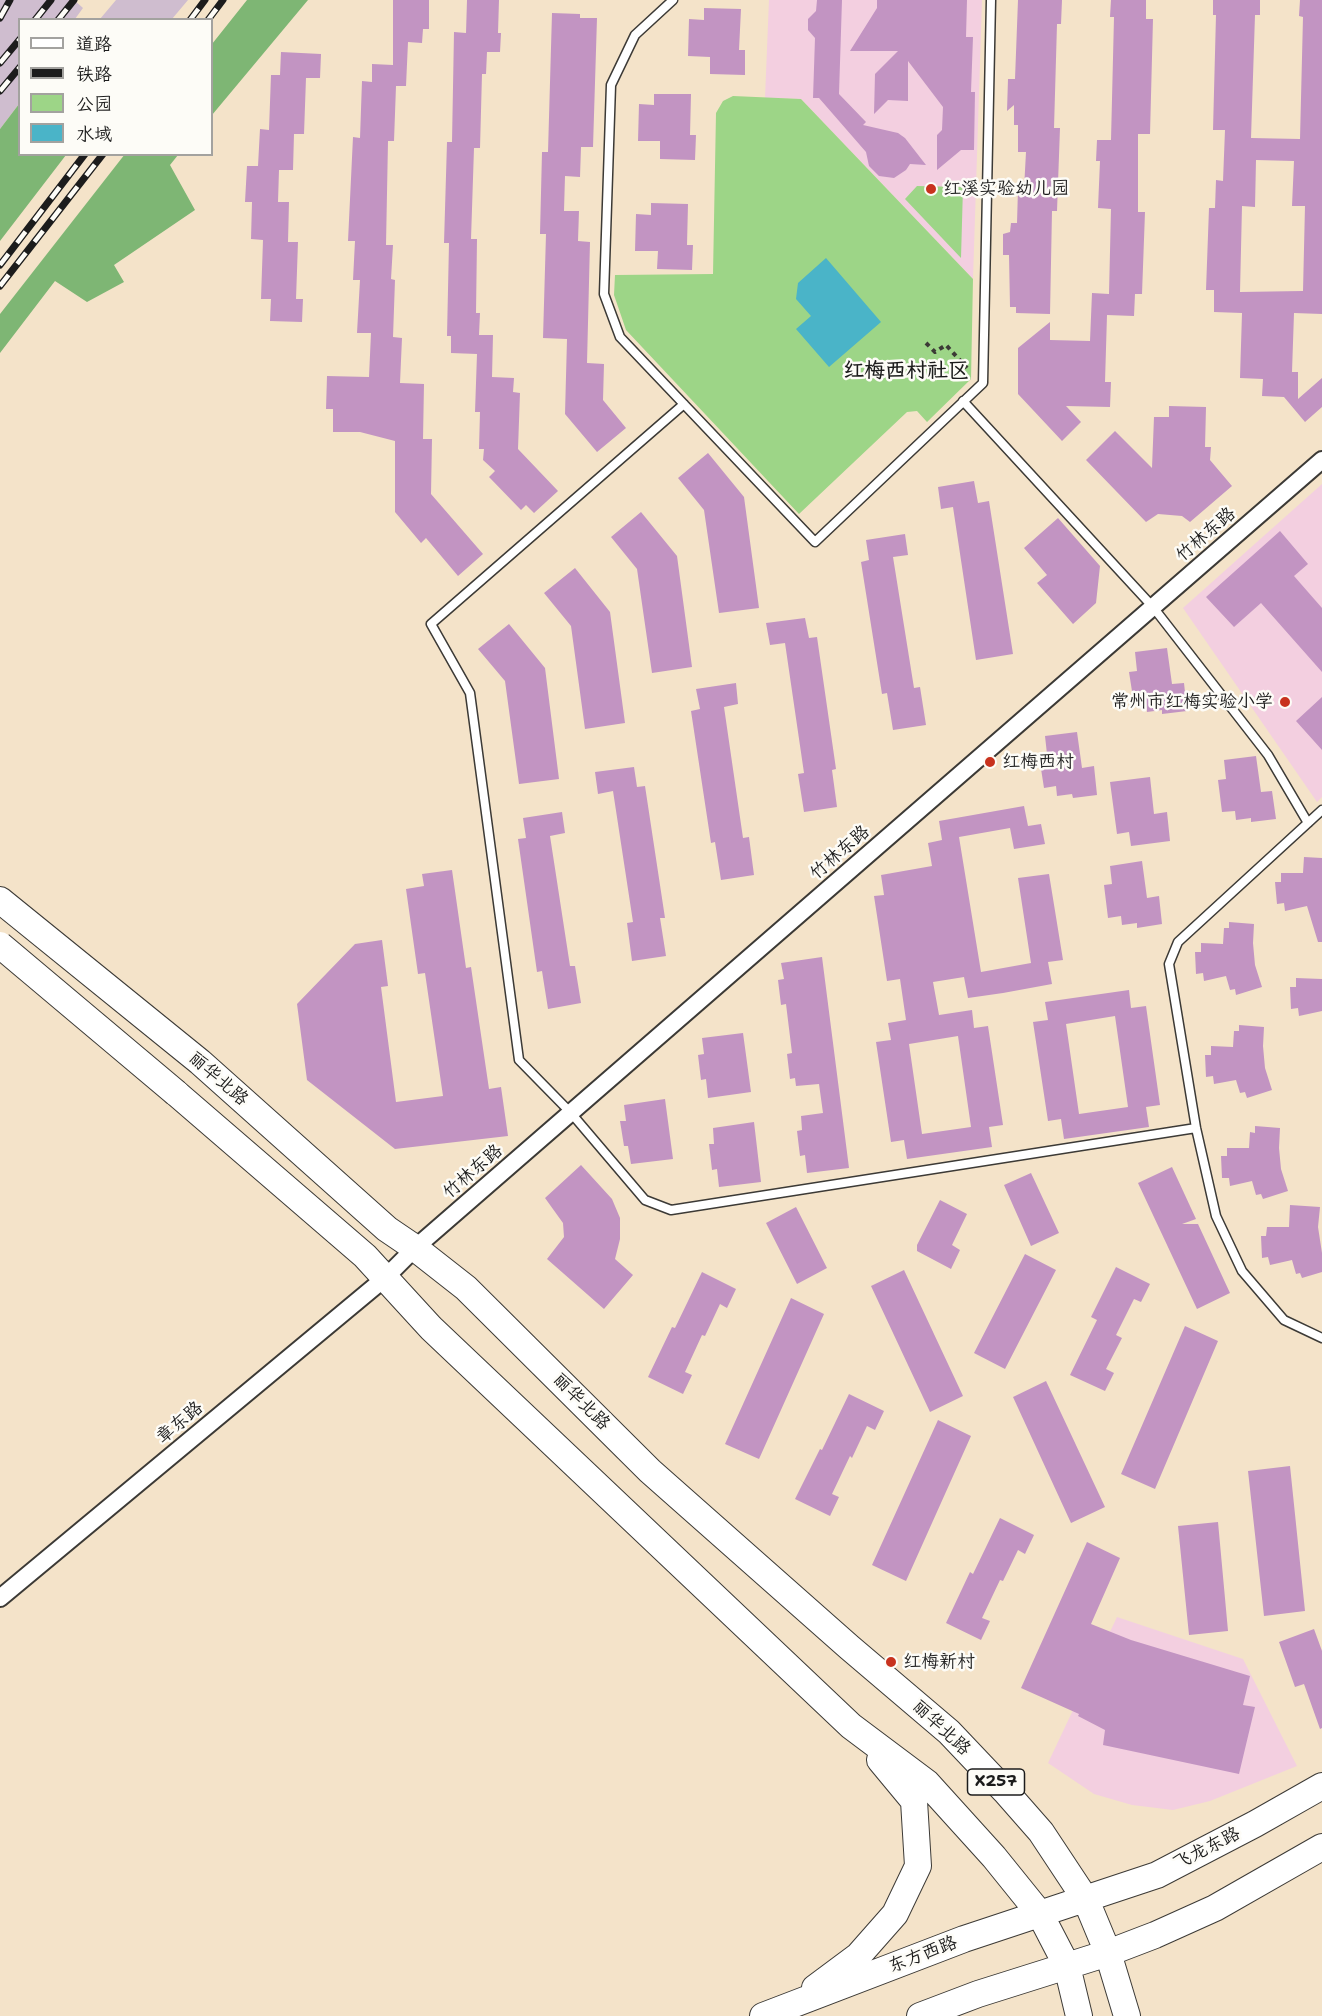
<!DOCTYPE html>
<html>
<head>
<meta charset="utf-8">
<style>
	body { margin:0 }
	#map { position:relative; width:1322px; height:2016px; overflow:hidden; background:#f4e3c9; font-family:"Shantell Sans","LXGW WenKai TC",sans-serif }
	canvas { display:block }
	.legend { position:absolute; left:18px; top:18px; width:195px; height:138px; box-sizing:border-box; background:#fdfcf7; border:2px solid #a3a29f; margin:0; padding:8px 10px; list-style:none; font-size:18px; color:#1c1c1c }
	.legend li { display:flex; align-items:center; gap:12px; height:30px }
	.legend b { width:30px; border:2px solid #a3a29f }
</style>
</head>
<body>
<div id="map">
<canvas width="1322" height="2016"></canvas>
<ul class="legend">
<li><b style="height:8px;background:#fff"></b>道路</li>
<li><b style="height:8px;background:#1c1c1c"></b>铁路</li>
<li><b style="height:16px;background:#9dd587"></b>公园</li>
<li><b style="height:16px;background:#4ab4c8"></b>水域</li>
</ul>
</div>
<script>
const ctx = document.querySelector('canvas').getContext('2d');
ctx.lineJoin = 'round';
function paint(path, color) {
  ctx.fillStyle = color;
  ctx.fill(path, 'evenodd');
}
function strokePath(path, color, width, dash) {
  ctx.strokeStyle = color;
  ctx.lineWidth = width;
  ctx.lineCap = dash ? 'butt' : 'round';
  ctx.setLineDash(dash || []);
  ctx.stroke(path);
}
function write(font, color, halo, rows, align = 'center') {
  ctx.font = font + ' "Shantell Sans","LXGW WenKai TC",sans-serif';
  ctx.lineWidth = 5;
  ctx.setLineDash([]);
  ctx.textBaseline = 'middle';
  ctx.strokeStyle = halo;
  ctx.fillStyle = color;
  for (const [text, x, y, turn = 0] of rows) {
    ctx.save();
    ctx.translate(x, y);
    ctx.rotate((+turn || 0) * Math.PI / 180);
    ctx.textAlign = isNaN(turn) ? turn : align;
    if (halo) ctx.strokeText(text, 0, 0);
    ctx.fillText(text, 0, 0);
    ctx.restore();
  }
}
paint(new Path2D(`
	M 769,0 L 982,0 L 973,279 L 801,99 L 765,98 Z
	M 1322,484 L 1322,797 L 1317,802 L 1183,608 Z
	M 1117,1617 L 1243,1659 L 1297,1766 L 1210,1801 L 1173,1810 L 1132,1805 L 1094,1794 L 1048,1763 Z`), '#f3cfe0');
paint(new Path2D(`
	M 0,0 L 74,0 L 83,8 L 75,19 L 20,20 L 19,104 L 0,129 Z
	M 116,0 L 188,0 L 172,19 L 100,19 Z`), '#cfbdcf');
paint(new Path2D(`
	M 733,96 L 801,99 L 973,279 L 971,379 L 927,422 L 917,411 L 907,412 L 799,514 L 626,330 L 614,295 L 615,275 L 713,274 L 716,113 L 723,101 Z
	M 917,186 L 963,187 L 961,258 L 905,199 Z`), '#9dd587');
paint(new Path2D(`
	M 247,0 L 308,0 L 212,115 L 212,44 Z
	M 19,104 L 20,154 L 66,155 L 0,241 L 0,129 Z
	M 125,154 L 178,155 L 170,165 L 195,210 L 114,265 L 124,282 L 87,302 L 55,281 L 0,353 L 0,314 Z`), '#7eb674');
paint(new Path2D(`
	M 826,258 L 881,322 L 829,367 L 796,329 L 811,316 L 796,299 L 798,283 Z`), '#4ab4c8');
paint(new Path2D(`
	M 393,0 L 429,0 L 429,29 L 423,29 L 422,43 L 408,42 L 406,86 L 396,86 L 394,141 L 388,141 L 386,245 L 393,245 L 391,279 L 395,280 L 393,337 L 402,338 L 400,383 L 424,384 L 423,439 L 432,439 L 431,494 L 483,554 L 458,576 L 426,538 L 421,543 L 395,512 L 395,441 L 360,432 L 333,432 L 333,409 L 326,409 L 327,376 L 369,377 L 371,333 L 357,333 L 360,280 L 353,280 L 355,241 L 348,241 L 353,137 L 360,138 L 362,81 L 372,82 L 372,64 L 393,65 Z
	M 467,0 L 499,0 L 498,33 L 501,33 L 500,52 L 487,52 L 486,74 L 482,74 L 480,148 L 474,148 L 471,239 L 477,239 L 476,313 L 480,313 L 479,335 L 493,335 L 492,377 L 514,378 L 513,392 L 520,393 L 518,449 L 558,491 L 534,513 L 526,505 L 521,510 L 489,477 L 495,471 L 483,460 L 484,449 L 479,449 L 480,412 L 475,412 L 477,354 L 451,353 L 451,336 L 447,336 L 449,243 L 444,243 L 447,142 L 452,142 L 454,32 L 466,33 Z
	M 817,0 L 842,0 L 839,94 L 866,122 L 863,125 L 898,133 L 905,138 L 926,165 L 910,164 L 906,170 L 894,178 L 879,176 L 869,166 L 866,152 L 819,98 L 813,98 L 815,38 L 808,30 L 808,19 L 816,11 Z
	M 877,0 L 967,0 L 966,37 L 973,37 L 971,92 L 975,92 L 974,150 L 961,150 L 937,170 L 937,135 L 942,130 L 943,107 L 908,61 L 908,101 L 888,100 L 874,114 L 875,74 L 898,51 L 850,51 L 877,8 Z
	M 1018,0 L 1062,0 L 1061,24 L 1057,24 L 1054,128 L 1060,128 L 1057,211 L 1052,211 L 1050,314 L 1016,313 L 1016,307 L 1010,307 L 1009,255 L 1003,255 L 1003,234 L 1010,232 L 1011,223 L 1017,223 L 1018,189 L 1024,189 L 1026,152 L 1018,152 L 1018,125 L 1014,125 L 1014,105 L 1007,111 L 1008,79 L 1015,79 Z
	M 1111,0 L 1146,0 L 1146,19 L 1153,19 L 1150,134 L 1138,134 L 1138,212 L 1145,212 L 1142,294 L 1135,294 L 1134,316 L 1107,315 L 1105,382 L 1111,382 L 1110,407 L 1066,406 L 1081,422 L 1062,441 L 1018,394 L 1018,348 L 1050,322 L 1050,340 L 1090,341 L 1092,293 L 1109,294 L 1111,209 L 1098,208 L 1100,161 L 1096,161 L 1097,140 L 1111,140 L 1114,17 L 1110,17 Z
	M 1213,0 L 1260,0 L 1260,15 L 1255,15 L 1251,138 L 1300,139 L 1303,17 L 1299,16 L 1300,0 L 1322,0 L 1322,314 L 1294,313 L 1292,372 L 1298,372 L 1298,399 L 1322,378 L 1322,407 L 1305,422 L 1284,397 L 1262,396 L 1263,379 L 1240,378 L 1242,313 L 1214,312 L 1214,290 L 1206,290 L 1209,208 L 1215,208 L 1216,180 L 1223,181 L 1225,130 L 1213,130 L 1216,15 L 1213,15 ZM 1256,160 L 1294,161 L 1292,206 L 1305,206 L 1303,291 L 1240,292 L 1242,206 L 1255,207 Z
	M 704,8 L 741,9 L 739,50 L 745,50 L 745,75 L 710,74 L 710,57 L 688,56 L 689,19 L 704,20 Z
	M 552,13 L 580,14 L 580,18 L 597,18 L 593,147 L 581,147 L 580,177 L 565,176 L 564,211 L 579,211 L 578,241 L 590,242 L 587,363 L 604,364 L 603,400 L 626,428 L 597,452 L 565,414 L 567,339 L 543,338 L 546,234 L 540,234 L 542,152 L 548,152 Z
	M 281,52 L 321,54 L 320,78 L 306,78 L 304,134 L 294,134 L 293,170 L 279,170 L 278,202 L 289,202 L 288,242 L 298,242 L 296,299 L 303,299 L 302,322 L 270,321 L 271,299 L 261,299 L 263,240 L 251,239 L 252,202 L 245,202 L 247,166 L 258,166 L 260,129 L 269,130 L 271,75 L 280,75 Z
	M 654,94 L 691,94 L 690,135 L 696,135 L 695,160 L 660,159 L 660,141 L 638,141 L 639,104 L 654,105 Z
	M 651,203 L 688,204 L 687,245 L 693,245 L 692,270 L 657,269 L 658,251 L 635,251 L 636,214 L 651,215 Z
	M 1169,406 L 1206,407 L 1205,447 L 1211,447 L 1210,460 L 1232,486 L 1190,522 L 1182,516 L 1158,514 L 1146,522 L 1086,460 L 1115,431 L 1152,468 L 1154,417 L 1169,417 Z
	M 708,453 L 744,497 L 759,608 L 719,613 L 704,510 L 678,478 Z
	M 974,481 L 978,503 L 989,501 L 1013,654 L 976,660 L 953,507 L 941,509 L 938,487 Z
	M 641,512 L 677,556 L 692,667 L 652,673 L 637,569 L 611,537 Z
	M 1058,518 L 1100,566 L 1096,603 L 1073,624 L 1037,583 L 1047,575 L 1024,548 Z
	M 1280,531 L 1308,564 L 1294,576 L 1322,608 L 1322,672 L 1261,603 L 1234,627 L 1206,597 Z
	M 905,534 L 908,555 L 893,557 L 914,688 L 920,687 L 926,725 L 893,730 L 887,693 L 882,694 L 861,562 L 869,560 L 866,540 Z
	M 575,568 L 610,612 L 625,723 L 585,729 L 571,626 L 544,593 Z
	M 805,618 L 809,638 L 817,637 L 836,769 L 832,770 L 837,807 L 804,812 L 798,774 L 804,773 L 785,643 L 770,645 L 766,623 Z
	M 509,624 L 545,668 L 559,779 L 519,784 L 505,681 L 478,649 Z
	M 1167,648 L 1172,684 L 1184,683 L 1187,711 L 1162,714 L 1162,710 L 1147,712 L 1146,702 L 1134,704 L 1129,672 L 1137,671 L 1135,652 Z
	M 736,683 L 738,704 L 724,707 L 743,838 L 749,837 L 754,875 L 721,880 L 715,842 L 711,843 L 691,711 L 700,709 L 696,689 Z
	M 1322,697 L 1322,750 L 1296,721 Z
	M 1077,732 L 1082,768 L 1094,766 L 1097,795 L 1073,798 L 1072,794 L 1057,796 L 1056,786 L 1044,788 L 1039,756 L 1047,754 L 1045,736 Z
	M 1256,756 L 1261,792 L 1272,791 L 1276,819 L 1251,822 L 1251,818 L 1236,820 L 1235,811 L 1222,812 L 1218,780 L 1226,779 L 1224,760 Z
	M 634,767 L 637,787 L 645,786 L 665,918 L 660,918 L 666,956 L 632,961 L 627,923 L 633,922 L 613,791 L 598,794 L 595,772 Z
	M 1150,777 L 1154,814 L 1167,812 L 1170,841 L 1131,846 L 1129,832 L 1117,834 L 1110,782 Z
	M 1024,806 L 1028,826 L 1041,824 L 1045,844 L 1014,849 L 1010,828 L 959,837 L 981,972 L 1031,963 L 1018,878 L 1049,874 L 1063,960 L 1048,962 L 1052,984 L 1003,993 L 968,998 L 964,977 L 933,982 L 939,1015 L 972,1010 L 974,1028 L 988,1026 L 1003,1125 L 989,1127 L 992,1147 L 907,1159 L 904,1140 L 891,1142 L 876,1042 L 891,1040 L 888,1023 L 906,1020 L 900,979 L 887,981 L 874,896 L 884,895 L 881,875 L 932,866 L 928,843 L 942,840 L 939,821 ZM 958,1036 L 971,1127 L 922,1134 L 909,1044 Z
	M 562,812 L 565,833 L 550,836 L 570,966 L 575,966 L 581,1003 L 548,1009 L 542,971 L 537,972 L 518,839 L 526,838 L 523,818 Z
	M 1304,857 L 1322,858 L 1322,942 L 1318,942 L 1307,906 L 1285,911 L 1284,903 L 1277,904 L 1275,882 L 1281,882 L 1281,873 L 1303,873 Z
	M 1142,861 L 1147,898 L 1159,896 L 1162,924 L 1137,928 L 1137,923 L 1122,925 L 1121,916 L 1108,918 L 1104,885 L 1112,884 L 1110,866 Z
	M 452,870 L 466,968 L 471,967 L 489,1089 L 501,1087 L 508,1136 L 395,1149 L 307,1080 L 297,1004 L 355,944 L 382,940 L 388,986 L 381,987 L 396,1102 L 443,1096 L 425,973 L 418,974 L 406,889 L 424,886 L 422,874 Z
	M 1229,922 L 1254,924 L 1253,943 L 1255,965 L 1262,987 L 1236,995 L 1235,989 L 1230,990 L 1226,976 L 1204,981 L 1203,973 L 1196,974 L 1195,952 L 1201,952 L 1201,943 L 1223,944 L 1224,928 L 1229,928 Z
	M 822,957 L 849,1168 L 807,1173 L 805,1155 L 800,1156 L 797,1131 L 802,1130 L 801,1116 L 823,1113 L 819,1084 L 796,1086 L 795,1078 L 790,1079 L 787,1054 L 792,1053 L 786,1004 L 781,1005 L 778,980 L 784,979 L 781,963 Z
	M 1296,978 L 1322,979 L 1322,1011 L 1299,1016 L 1298,1008 L 1291,1009 L 1290,987 L 1296,987 Z
	M 1129,990 L 1131,1008 L 1146,1006 L 1160,1105 L 1146,1107 L 1149,1127 L 1064,1139 L 1061,1119 L 1048,1121 L 1033,1022 L 1048,1020 L 1045,1002 ZM 1115,1016 L 1128,1107 L 1079,1114 L 1066,1024 Z
	M 1239,1025 L 1264,1027 L 1263,1046 L 1265,1068 L 1272,1090 L 1247,1098 L 1245,1092 L 1240,1093 L 1236,1080 L 1214,1084 L 1213,1076 L 1206,1077 L 1205,1055 L 1211,1055 L 1211,1046 L 1233,1047 L 1234,1031 L 1239,1031 Z
	M 743,1033 L 751,1092 L 708,1098 L 706,1079 L 701,1080 L 698,1055 L 704,1054 L 702,1038 Z
	M 665,1099 L 673,1159 L 631,1164 L 628,1146 L 624,1146 L 620,1121 L 626,1121 L 624,1105 Z
	M 754,1122 L 761,1182 L 719,1187 L 717,1169 L 712,1170 L 709,1144 L 714,1144 L 713,1128 Z
	M 1255,1126 L 1280,1128 L 1279,1148 L 1281,1169 L 1288,1191 L 1263,1199 L 1261,1194 L 1256,1195 L 1252,1181 L 1230,1186 L 1229,1178 L 1222,1178 L 1221,1156 L 1227,1156 L 1227,1148 L 1249,1148 L 1250,1132 L 1255,1133 Z
	M 581,1165 L 612,1199 L 620,1218 L 620,1239 L 615,1259 L 633,1275 L 604,1309 L 547,1259 L 564,1237 L 563,1223 L 545,1198 Z
	M 1172,1167 L 1196,1219 L 1182,1224 L 1198,1224 L 1230,1293 L 1197,1309 L 1138,1183 Z
	M 1031,1173 L 1059,1233 L 1031,1246 L 1004,1185 Z
	M 940,1200 L 967,1214 L 952,1245 L 960,1250 L 951,1269 L 917,1251 L 917,1245 Z
	M 1290,1205 L 1320,1207 L 1318,1227 L 1322,1253 L 1322,1272 L 1302,1278 L 1300,1273 L 1296,1274 L 1292,1260 L 1270,1265 L 1268,1257 L 1262,1258 L 1261,1236 L 1266,1236 L 1267,1227 L 1289,1227 Z
	M 796,1207 L 827,1268 L 797,1284 L 766,1223 Z
	M 1025,1254 L 1056,1270 L 1005,1369 L 974,1353 Z
	M 1116,1267 L 1150,1284 L 1141,1302 L 1134,1299 L 1116,1335 L 1122,1338 L 1106,1369 L 1114,1373 L 1105,1391 L 1070,1375 L 1097,1320 L 1091,1317 Z
	M 904,1270 L 963,1396 L 930,1412 L 871,1286 Z
	M 702,1272 L 736,1289 L 727,1308 L 720,1304 L 705,1336 L 702,1335 L 685,1372 L 692,1375 L 683,1394 L 648,1377 L 672,1327 L 675,1328 Z
	M 791,1298 L 824,1314 L 759,1459 L 725,1444 Z
	M 1185,1326 L 1218,1341 L 1155,1489 L 1121,1474 Z
	M 1046,1381 L 1105,1507 L 1071,1523 L 1013,1397 Z
	M 849,1394 L 884,1411 L 875,1430 L 867,1426 L 852,1458 L 850,1456 L 832,1494 L 839,1497 L 830,1516 L 795,1499 L 820,1449 L 822,1450 Z
	M 938,1420 L 971,1436 L 906,1581 L 872,1565 Z
	M 1290,1466 L 1305,1611 L 1264,1616 L 1248,1471 Z
	M 1000,1518 L 1034,1535 L 1025,1554 L 1018,1550 L 1003,1581 L 1000,1580 L 982,1618 L 990,1621 L 981,1640 L 946,1623 L 970,1572 L 973,1574 Z
	M 1218,1522 L 1228,1631 L 1189,1635 L 1178,1526 Z
	M 1087,1542 L 1120,1558 L 1091,1624 L 1131,1640 L 1250,1676 L 1243,1705 L 1255,1707 L 1239,1774 L 1103,1745 L 1105,1730 L 1078,1716 L 1079,1714 L 1021,1688 Z
	M 1314,1629 L 1322,1651 L 1322,1728 L 1320,1729 L 1304,1684 L 1295,1687 L 1279,1642 Z`), '#c294c2');
const lane = new Path2D(`
	M 673,0 L 635,35 L 611,85 L 604,294 L 620,337 L 815,542 L 983,383 L 991,0
	M 963,401 L 1153,607 L 1268,755 L 1308,823
	M 684,404 L 431,624 L 470,693 L 519,1060 L 571,1113 L 645,1200 L 671,1210 L 1196,1128
	M 1322,810 L 1178,942 L 1169,964 L 1196,1128 L 1216,1216 L 1242,1271 L 1284,1320 L 1322,1338`);
const street = new Path2D(`
	M 0,1598 L 385,1278 L 415,1248 L 1322,460`);
const primary = new Path2D(`
	M 0,900 L 200,1062 L 387,1229 L 415,1248 L 466,1288 L 650,1471 L 849,1647 L 949,1732 L 1005,1791 L 1041,1832 L 1086,1900 L 1108,1953 L 1127,2016
	M 176,1093 L 365,1256 L 431,1328 L 851,1726 L 927,1783 L 994,1857 L 1040,1914 L 1067,1966 L 1079,2016
	M 815,1988 L 858,1956 L 895,1914 L 918,1866 L 914,1801 L 880,1760
	M 763,2016 L 964,1939 L 1157,1875 L 1255,1824 L 1322,1786
	M 920,2016 L 978,1994 L 1108,1953 L 1155,1935 L 1215,1908 L 1322,1847`);
strokePath(lane, '#3c3a36', 11);
strokePath(street, '#3c3a36', 20);
strokePath(primary, '#3c3a36', 28);
strokePath(new Path2D(`
	M 926,343 L 935,352 L 946,345 L 967,368`), '#3c3a36', 4, [4.5, 4.5]);
strokePath(lane, '#fff', 8);
strokePath(street, '#fff', 16);
strokePath(primary, '#fff', 26);
const rail = new Path2D(`
	M 0,18 L 10,0
	M 35,20 L 51,0
	M 58,20 L 74,0
	M 190,20 L 205,0
	M 208,20 L 223,0
	M 0,63 L 20,39
	M 0,91 L 20,67
	M 0,265 L 85,154
	M 0,286 L 103,154`);
strokePath(rail, '#1c1c1c', 7);
strokePath(rail, '#fdfcf7', 4.5, [14]);
const primaryBridge = new Path2D(`
	M 0,945 L 176,1093`);
strokePath(primaryBridge, '#3c3a36', 28, []);
strokePath(primaryBridge, '#fff', 26);
for (const [x, y, r, color] of [
	[931,189,6,"#c8321e"],
	[1285,702,6,"#c8321e"],
	[990,762,6,"#c8321e"],
	[891,1662,6,"#c8321e"]
]) {
  const dot = new Path2D();
  dot.arc(x, y, r, 0, 2 * Math.PI);
  ctx.fillStyle = color;
  ctx.fill(dot);
  strokePath(dot, '#fdfcf7', 2);
}
for (const [x, y, w] of [
	[996,1782,57]
]) {
  const box = new Path2D();
  box.roundRect(x - w / 2, y - 13, w, 26, 4.5);
  ctx.fillStyle = '#fdfcf7';
  ctx.fill(box);
  strokePath(box, '#1c1c1c', 1.5);
}
write('bold 16px', '#1c1c1c', null, [
	["X257",996,1782]
]);
write('18px', '#1c1c1c', '#fdfcf7', [
	["红溪实验幼儿园",943,189],
	["常州市红梅实验小学",1273,702,"right"],
	["红梅西村",1002,762],
	["红梅新村",903,1662]
], 'left');
write('18px', '#1c1c1c', '#fdfcf7', [
	["竹林东路",1206,535,-41],
	["竹林东路",840,853,-41],
	["丽华北路",218,1079,41],
	["竹林东路",473,1172,-41],
	["丽华北路",581,1402,45],
	["章东路",180,1423,-40],
	["丽华北路",941,1728,43],
	["飞龙东路",1207,1849,-27],
	["东方西路",923,1955,-21]
]);
write('bold 21px', '#1c1c1c', '#fdfcf7', [
	["红梅西村社区",906,372]
]);
</script>
</body>
</html>
